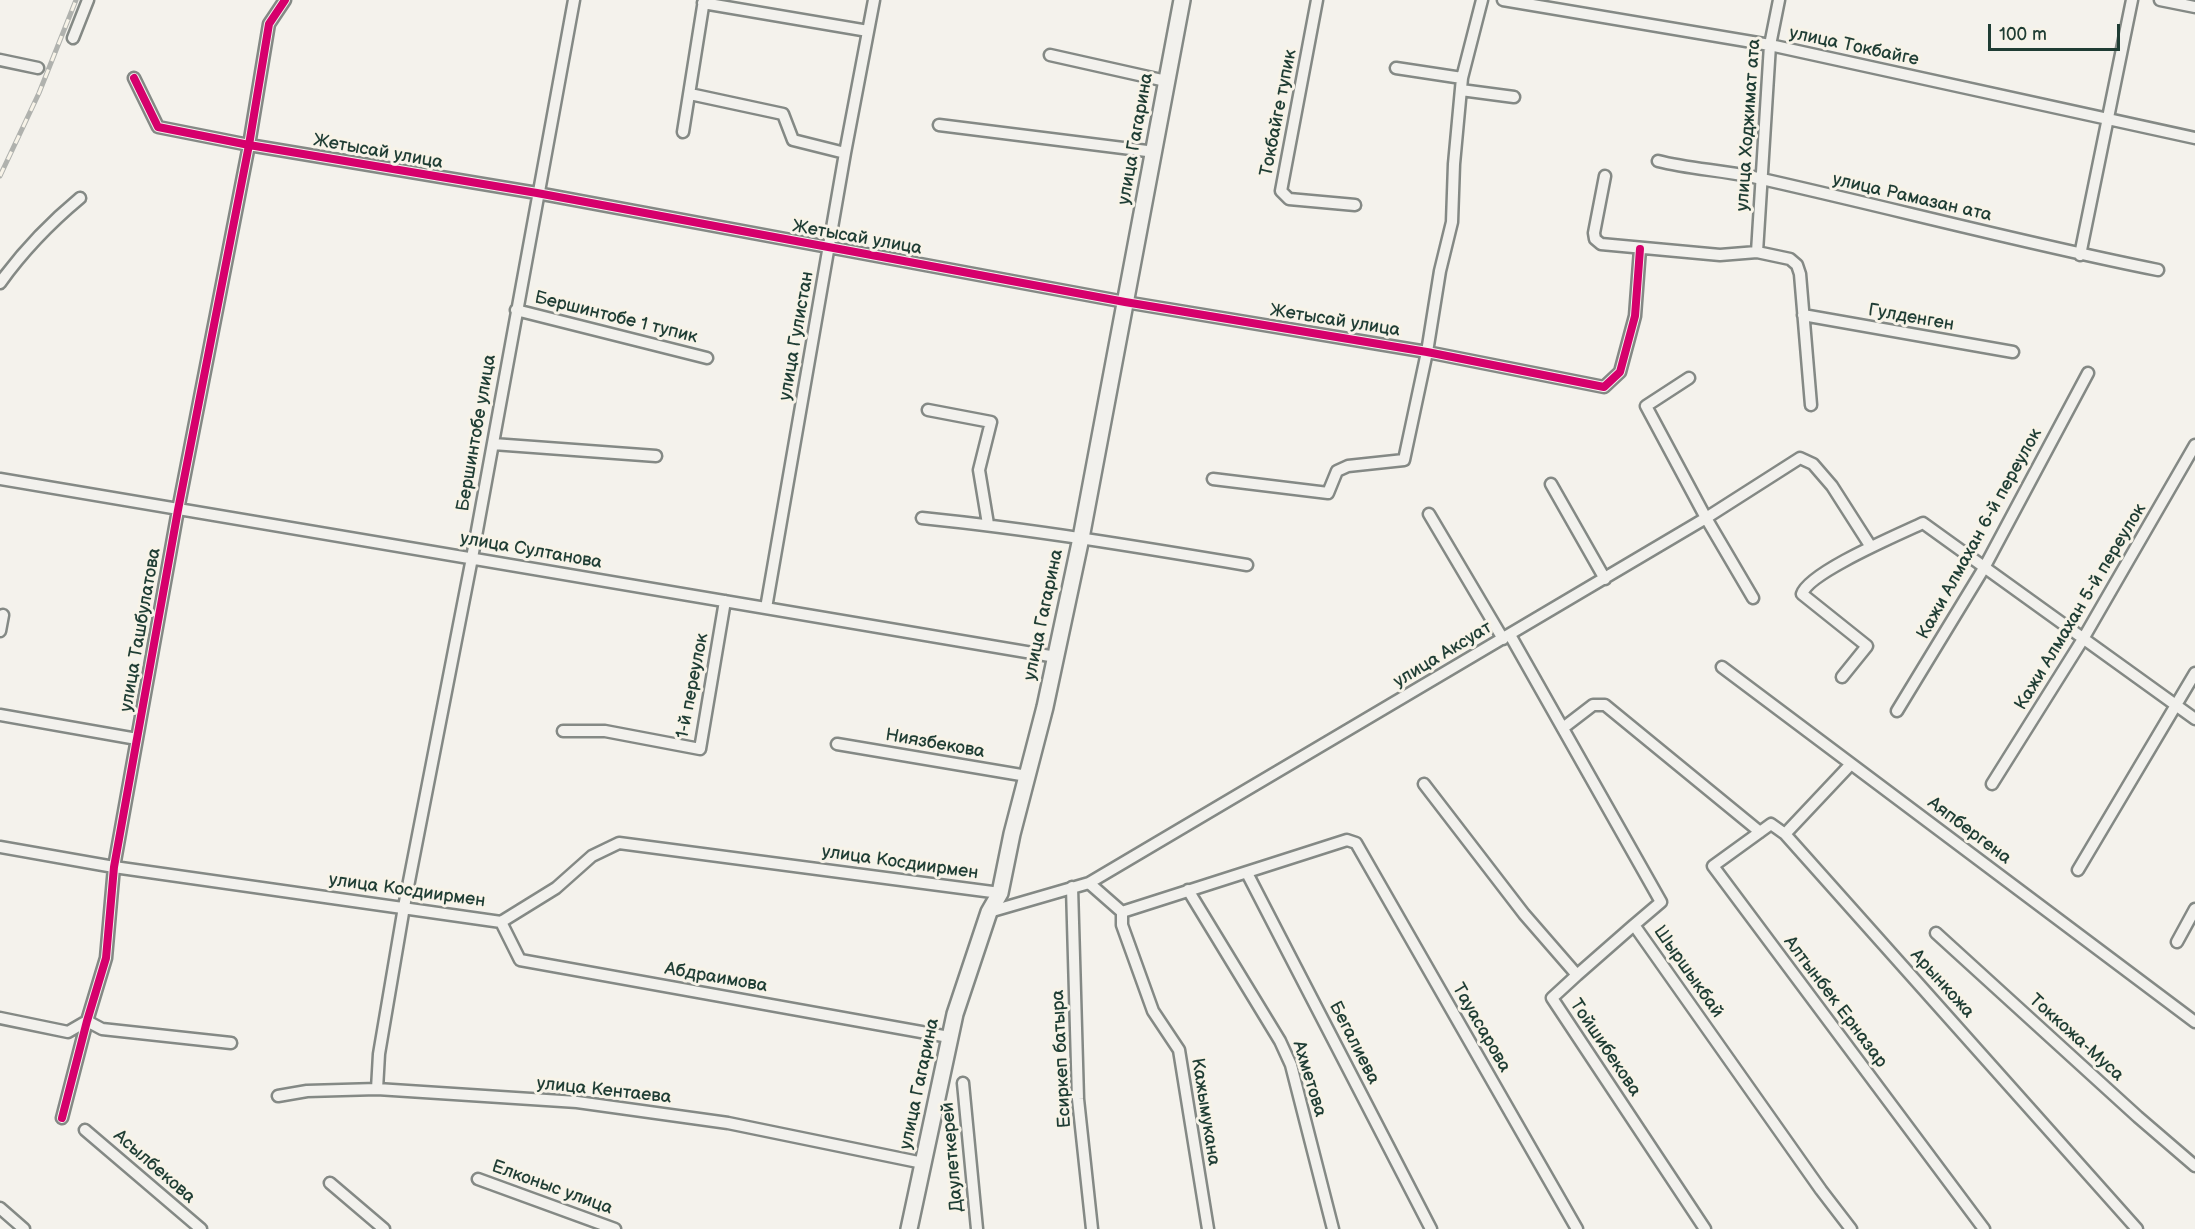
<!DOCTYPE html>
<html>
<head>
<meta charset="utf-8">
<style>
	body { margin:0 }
	#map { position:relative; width:2195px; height:1229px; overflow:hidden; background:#f4f2ec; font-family:"Balsamiq Sans",sans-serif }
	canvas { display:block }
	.scale { position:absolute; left:1988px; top:24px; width:132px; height:27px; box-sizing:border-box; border:3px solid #1f3d34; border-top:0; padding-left:8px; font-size:18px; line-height:21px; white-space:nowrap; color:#1f3d34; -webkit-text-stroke:4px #f7f3e8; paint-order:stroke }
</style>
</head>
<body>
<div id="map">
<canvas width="2195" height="1229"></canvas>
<div class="scale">100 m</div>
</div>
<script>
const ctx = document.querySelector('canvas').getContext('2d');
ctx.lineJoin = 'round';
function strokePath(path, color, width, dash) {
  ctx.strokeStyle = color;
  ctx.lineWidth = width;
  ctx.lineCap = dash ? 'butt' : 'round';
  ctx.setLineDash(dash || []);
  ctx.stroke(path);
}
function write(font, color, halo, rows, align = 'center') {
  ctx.font = font + ' "Balsamiq Sans",sans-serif';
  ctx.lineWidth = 6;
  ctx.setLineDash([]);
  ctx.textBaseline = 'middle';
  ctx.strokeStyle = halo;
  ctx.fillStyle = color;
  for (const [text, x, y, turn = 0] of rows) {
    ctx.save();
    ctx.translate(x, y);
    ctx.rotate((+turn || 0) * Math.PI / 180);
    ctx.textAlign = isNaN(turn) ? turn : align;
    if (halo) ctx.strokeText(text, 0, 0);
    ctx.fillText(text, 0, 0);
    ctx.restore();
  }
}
const street = new Path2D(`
	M 1317,0 L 1281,191 L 1289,199 L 1355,205
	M 1503,0 L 1770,45 L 2195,138
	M 2160,0 L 2195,7
	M 703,3 L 868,31
	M 73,38 L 88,0
	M 1050,55 L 1166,81
	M 0,60 L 38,68
	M 1396,68 L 1462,78
	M 134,78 L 158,127 L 249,145 L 537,193 L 1125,302 L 1427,352 L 1604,387 L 1620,372 L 1635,316 L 1640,249
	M 1461,90 L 1514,97
	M 690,94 L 783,114 L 793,140 L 845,153
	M 939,125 L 1155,152
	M 683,132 L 704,0
	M 1658,161 C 1689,169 1721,170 1753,177 C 1888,207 2022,243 2158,270
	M 1605,176 L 1594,233 L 1595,239 L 1601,244 L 1720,255 L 1757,252 L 1790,259 L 1797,265 L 1800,274 L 1811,405
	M 1757,252 L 1770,45 L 1779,0
	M 2080,255 L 2132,0
	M 0,283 C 23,251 50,223 80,198
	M 516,310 L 707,358
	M 1803,315 L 2013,352
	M 1689,378 L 1646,406 L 1706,518 L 1753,598
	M 928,410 L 991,422 L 979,470 L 988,524
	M 493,444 L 656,456
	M 0,479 L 1056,657
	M 1213,479 L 1328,493 L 1337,471 L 1348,466 L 1404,460 L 1427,352 L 1440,271 L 1452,222 L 1454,164 L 1462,78 L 1482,0
	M 1551,484 L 1605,579
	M 1429,514 L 1503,639
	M 922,518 C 1031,529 1139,547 1247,565
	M 766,608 L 845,153 L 874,0
	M 0,631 L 3,615
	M 1510,635 L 1661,902 L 1634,925 L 1821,1190 L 1851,1229
	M 1722,667 L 2195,1022
	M 1842,677 L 1867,646 L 1802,594 C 1809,572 1900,534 1923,523 L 2195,719
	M 1897,711 L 1984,568 L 2088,373
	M 0,715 L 137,739
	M 1563,728 L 1593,705 L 1605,705 L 1760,832
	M 563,731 L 605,731 L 700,749 L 725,601
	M 837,744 L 1027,776
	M 1851,764 L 1785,834 L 2137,1229
	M 1424,784 L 1524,914 L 1577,975 L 1552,998 L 1705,1229
	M 1992,784 L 2083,639 L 2195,445
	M 1785,834 L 1771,824 L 1713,866 L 1984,1229
	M 0,847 L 114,867 L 501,922 L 556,888 L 592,856 L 619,843 L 1000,893
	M 2078,870 L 2195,673
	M 1247,873 L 1431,1229
	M 1089,883 L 1122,912 L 1122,925 L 1153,1011 L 1179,1050 L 1208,1229
	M 1072,887 L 1078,1099 L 1092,1229
	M 1188,890 L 1280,1041 L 1291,1065 L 1333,1229
	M 989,912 L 1089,883 L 1706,518 L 1800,458 L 1813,464 L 1832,486 L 1871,547
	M 1122,912 L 1347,840 L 1356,843 L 1577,1229
	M 501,922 L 520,960 L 949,1037
	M 1936,933 L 2138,1117 L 2195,1166
	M 2177,942 L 2195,909
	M 1577,975 L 1634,925
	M 0,1018 L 68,1032 L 87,1021 L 102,1029 L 231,1043
	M 963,1083 L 977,1229
	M 377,1089 L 379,1054 L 404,907 L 472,558 L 574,0
	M 278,1096 L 307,1091 L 377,1089 L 577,1102 L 728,1123 L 923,1163
	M 62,1118 L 87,1021 L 106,958 L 114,867 L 178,510 L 249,145 L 269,24 L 285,0
	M 85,1130 L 201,1229
	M 478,1179 L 615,1229
	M 330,1183 L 384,1229
	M 0,1208 L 24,1229`);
const secondary = new Path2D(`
	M 909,1229 L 955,1014 L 989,912 L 1000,893 L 1012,834 L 1045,707 L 1081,538 L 1182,0`);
strokePath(street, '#848985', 15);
strokePath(secondary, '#848985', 20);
strokePath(street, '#f2f1ed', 10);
strokePath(secondary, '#f2f1ed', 15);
const rail = new Path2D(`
	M 0,176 L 39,93 L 76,0`);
strokePath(rail, '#b0b2ae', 5);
strokePath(rail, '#f7f3e8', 3, [9]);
strokePath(new Path2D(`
	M 134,78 L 158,127 L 249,145 L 537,193 L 1125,302 L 1427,352 L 1604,387 L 1620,372 L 1635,316 L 1640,249
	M 62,1118 L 87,1021 L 106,958 L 114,867 L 178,510 L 249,145 L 269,24 L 285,0`), '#d6006c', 8);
write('18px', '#1f3d34', '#f7f3e8', [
	["улица Токбайге",1854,47,12],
	["Токбайге тупик",1279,113,-79],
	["улица Ходжимат ата",1749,125,-86],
	["улица Гагарина",1136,139,-80],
	["Жетысай улица",378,152,10],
	["улица Рамазан ата",1912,198,13],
	["Жетысай улица",857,238,10],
	["Бершинтобе 1 тупик",616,318,14],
	["Гулденген",1911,318,10],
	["Жетысай улица",1335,321,9],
	["улица Гулистан",797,336,-80],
	["Бершинтобе улица",477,433,-80],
	["Кажи Алмахан 6-й переулок",1980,534,-61],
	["улица Султанова",531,551,10],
	["Кажи Алмахан 5-й переулок",2081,607,-59],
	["улица Гагарина",1044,615,-78],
	["улица Ташбулатова",141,630,-80],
	["улица Аксуат",1443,655,-31],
	["1-й переулок",693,686,-79],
	["Ниязбекова",935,744,10],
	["Аяпбергена",1969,831,37],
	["улица Косдиирмен",900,863,8],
	["улица Косдиирмен",407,891,8],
	["Шыршыкбай",1688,972,55],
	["Абдраимова",716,978,10],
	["Арынкожа",1942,984,48],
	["Алтынбек Ерназар",1835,1002,53],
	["Тауасарова",1481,1028,60],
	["Токкожа-Муса",2076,1038,42],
	["Бегалиева",1354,1043,63],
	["Тойшибекова",1605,1048,56],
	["Есиркеп батыра",1062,1059,-93],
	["Ахметова",1309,1079,73],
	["улица Гагарина",920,1084,-78],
	["улица Кентаева",604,1091,6],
	["Кажымукана",1205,1112,81],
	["Даулеткерей",953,1157,-95],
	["Асылбекова",154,1167,41],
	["Елконыс улица",552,1188,20]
]);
</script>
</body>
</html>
